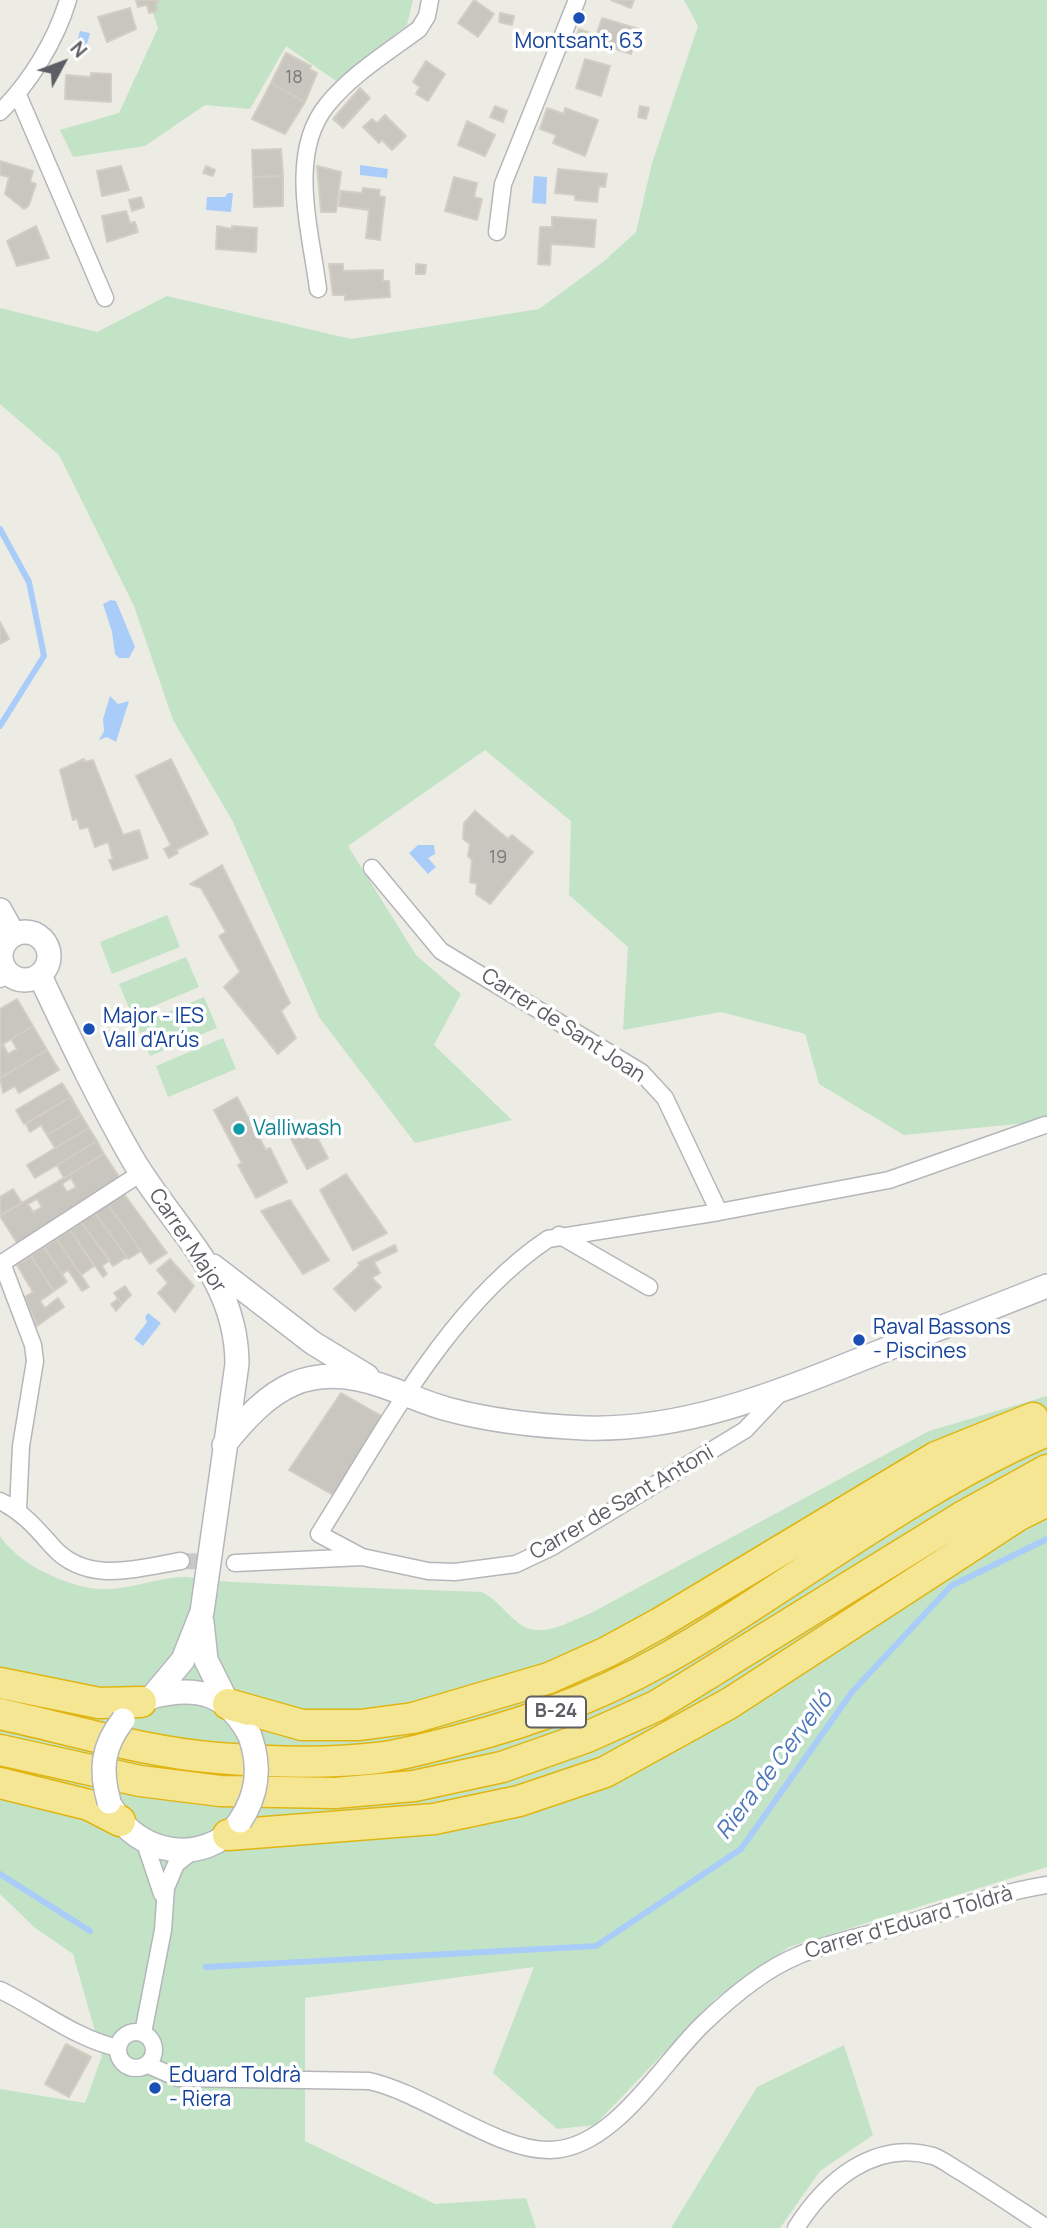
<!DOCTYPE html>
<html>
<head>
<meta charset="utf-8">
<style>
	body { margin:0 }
	#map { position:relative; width:1047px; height:2228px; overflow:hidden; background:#edece4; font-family:Manrope,sans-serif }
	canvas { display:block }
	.north { position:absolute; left:28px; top:28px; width:70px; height:70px; -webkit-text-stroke:5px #fff; paint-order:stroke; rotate:49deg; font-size:19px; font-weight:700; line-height:28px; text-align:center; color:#5c5e63 }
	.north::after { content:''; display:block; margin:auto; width:24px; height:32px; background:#5c5e63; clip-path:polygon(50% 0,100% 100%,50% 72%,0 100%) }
</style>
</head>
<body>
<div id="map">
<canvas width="1047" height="2228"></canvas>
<div class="north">N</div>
</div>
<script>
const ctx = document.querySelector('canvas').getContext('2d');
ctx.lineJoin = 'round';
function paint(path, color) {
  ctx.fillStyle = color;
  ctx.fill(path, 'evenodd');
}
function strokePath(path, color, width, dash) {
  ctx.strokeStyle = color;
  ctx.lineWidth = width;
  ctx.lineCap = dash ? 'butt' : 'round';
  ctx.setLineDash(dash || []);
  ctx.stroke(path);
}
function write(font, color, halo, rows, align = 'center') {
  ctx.font = font + ' Manrope,sans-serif';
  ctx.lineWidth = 7;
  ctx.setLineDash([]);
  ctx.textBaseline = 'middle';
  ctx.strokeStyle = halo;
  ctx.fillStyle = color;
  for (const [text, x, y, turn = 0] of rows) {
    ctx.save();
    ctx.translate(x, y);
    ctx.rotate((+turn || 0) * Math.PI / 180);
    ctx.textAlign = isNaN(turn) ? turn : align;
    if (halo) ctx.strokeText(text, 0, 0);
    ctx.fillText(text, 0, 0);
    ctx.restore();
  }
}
paint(new Path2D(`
	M 149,0 L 413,0 L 407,25 L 336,81 L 286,46 L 250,109 L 205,105 L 145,146 L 73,157 L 60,130 L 119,113 L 158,28 Z
	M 684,0 L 1047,0 L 1047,1121 L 904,1135 L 819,1084 L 805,1034 L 721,1012 L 623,1030 L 628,947 L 569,895 L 571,821 L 485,750 L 348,846 L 416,955 L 461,994 L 434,1045 L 512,1120 L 415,1143 L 319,1017 L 232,820 L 173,720 L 134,606 L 59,455 L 0,404 L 0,308 L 97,332 L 167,296 L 351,339 L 539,309 L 603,262 L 636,232 L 652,163 L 698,26 Z
	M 167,915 L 180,947 L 112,974 L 100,942 Z
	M 186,957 L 199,987 L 132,1015 L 119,984 Z
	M 204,997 L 217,1028 L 150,1056 L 137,1025 Z
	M 223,1038 L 236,1069 L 168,1097 L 156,1066 Z
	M 1047,1396 L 1047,1867 L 789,1947 L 716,1998 L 595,2125 L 557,2129 L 493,2073 L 534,1967 L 305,1998 L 305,2141 L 435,2204 L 526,2198 L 536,2228 L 0,2228 L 0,2089 L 85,2103 L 102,2056 L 73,1954 L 34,1927 L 0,1894 L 0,1536 C 18,1563 58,1582 90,1588 C 123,1594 152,1577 185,1577 C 200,1578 216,1581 232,1582 C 315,1586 398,1589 482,1592 C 496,1599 503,1610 515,1620 C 538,1642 566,1623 591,1613 L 929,1431 Z
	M 844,2045 L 873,2135 L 820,2171 L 780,2228 L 671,2228 L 757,2087 Z`), '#c2e3c6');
paint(new Path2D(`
	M 80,31 L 90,33 L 84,56 L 74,53 Z
	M 360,165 L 388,169 L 387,178 L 360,175 Z
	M 534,176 L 547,177 L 546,204 L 532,203 Z
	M 228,193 L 233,193 L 231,212 L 206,210 L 207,197 L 225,197 Z
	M 111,600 L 116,601 L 135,647 L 129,658 L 119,658 L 115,654 L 112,632 L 103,604 Z
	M 110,696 L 118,704 L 129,701 L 116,742 L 107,737 L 99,740 L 104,731 L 103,719 Z
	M 418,845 L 434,845 L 435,854 L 428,858 L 436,867 L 428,874 L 409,853 Z
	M 148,1313 L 161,1323 L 143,1346 L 134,1339 L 147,1322 L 145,1317 Z`), '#a9cdf8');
strokePath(new Path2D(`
	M 0,529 L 29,582 L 44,656 L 0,726
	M 0,1874 L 90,1931
	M 206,1967 L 596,1946 L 741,1849 L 852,1692 L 951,1586 L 1047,1539`), '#a9cdf8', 6);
const building = new Path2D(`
	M 136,0 L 159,0 L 156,4 L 157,11 L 149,13 L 147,5 L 138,7 Z
	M 474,0 L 494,14 L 478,37 L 458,23 Z
	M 611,0 L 634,0 L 631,8 Z
	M 130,8 L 136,29 L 107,42 L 98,17 Z
	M 500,13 L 514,16 L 512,25 L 499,22 Z
	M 602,18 L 639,29 L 631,54 L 594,42 Z
	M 579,29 L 593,34 L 588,47 L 575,41 Z
	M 286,53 L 311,66 L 309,69 L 317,73 L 305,102 L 271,83 Z
	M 585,59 L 610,66 L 601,96 L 576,88 Z
	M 426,61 L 445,74 L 428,101 L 416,94 L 420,87 L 413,82 Z
	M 91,73 L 111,74 L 111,102 L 65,99 L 66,75 L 91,77 Z
	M 271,83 L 305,102 L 285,134 L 252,119 Z
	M 360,88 L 370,98 L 343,128 L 333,119 Z
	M 495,106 L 507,111 L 503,122 L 490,117 Z
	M 640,106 L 649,108 L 646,119 L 638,117 Z
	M 547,108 L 564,114 L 565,108 L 598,120 L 585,156 L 553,143 L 556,135 L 540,129 Z
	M 385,115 L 406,136 L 392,150 L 382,140 L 379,143 L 363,127 L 372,119 L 377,123 Z
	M 467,121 L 495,135 L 485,156 L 458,145 Z
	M 281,149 L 283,176 L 253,177 L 252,150 Z
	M 0,161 L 33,171 L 30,182 L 36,184 L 29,205 L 24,209 L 5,194 L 9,177 L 0,175 Z
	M 121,166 L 129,190 L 102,196 L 97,171 Z
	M 206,166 L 215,170 L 213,176 L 203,173 Z
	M 317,166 L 341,172 L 336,212 L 321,212 Z
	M 558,169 L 607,174 L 605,187 L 599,186 L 597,202 L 575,200 L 575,195 L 555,193 Z
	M 283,176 L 283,206 L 254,207 L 253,177 Z
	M 454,177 L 477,183 L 474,197 L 482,199 L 477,220 L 445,211 Z
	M 363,188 L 380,190 L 379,196 L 385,197 L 380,240 L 366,238 L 369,210 L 339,206 L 341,191 L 362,193 Z
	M 141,197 L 144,207 L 132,211 L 129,200 Z
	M 126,211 L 130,223 L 135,222 L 138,232 L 107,242 L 102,216 Z
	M 552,217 L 596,220 L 594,247 L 551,244 L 550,265 L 538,264 L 540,227 L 552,227 Z
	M 36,226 L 49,258 L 17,266 L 7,241 Z
	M 217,226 L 232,229 L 232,226 L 257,228 L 256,252 L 216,249 Z
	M 329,264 L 343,264 L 343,271 L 383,270 L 383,281 L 389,281 L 390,297 L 345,300 L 345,295 L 333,295 Z
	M 416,264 L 426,265 L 425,274 L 416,274 Z
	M 0,622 L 9,639 L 0,644 Z
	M 84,759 L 85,762 L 93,760 L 123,835 L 139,830 L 148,858 L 113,870 L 109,860 L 113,859 L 108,842 L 95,847 L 88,827 L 80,829 L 77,818 L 73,820 L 60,770 Z
	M 171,759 L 208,834 L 176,850 L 178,853 L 169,858 L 164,849 L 171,845 L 136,776 Z
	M 475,811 L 508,839 L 512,835 L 533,852 L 490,904 L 476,894 L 477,884 L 470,882 L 472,860 L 468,856 L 470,844 L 463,839 L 464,823 Z
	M 222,865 L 290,1003 L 281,1011 L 296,1038 L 278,1054 L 224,987 L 240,972 L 219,936 L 226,932 L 201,888 L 190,884 Z
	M 17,999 L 33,1026 L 0,1046 L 0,1009 Z
	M 33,1026 L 47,1050 L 0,1078 L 0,1046 L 3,1044 L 8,1054 L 17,1049 L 11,1039 Z
	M 47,1050 L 59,1070 L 19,1093 L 15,1086 L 3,1093 L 0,1078 Z
	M 62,1083 L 71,1097 L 24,1124 L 16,1110 Z
	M 71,1097 L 81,1115 L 47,1135 L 41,1125 L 30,1132 L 26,1124 Z
	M 237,1097 L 266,1150 L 270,1148 L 287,1182 L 256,1198 L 238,1165 L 242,1163 L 214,1110 Z
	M 81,1115 L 89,1128 L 55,1148 L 47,1135 Z
	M 89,1128 L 97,1141 L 35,1178 L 27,1165 Z
	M 312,1128 L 328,1158 L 307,1169 L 291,1139 Z
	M 97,1141 L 104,1154 L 64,1178 L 57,1165 Z
	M 104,1154 L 122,1181 L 17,1243 L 0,1216 ZM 71,1178 L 76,1187 L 67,1192 L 62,1184 ZM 37,1199 L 42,1207 L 33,1212 L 28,1204 Z
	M 346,1174 L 387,1233 L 353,1250 L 320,1190 Z
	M 13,1189 L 22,1203 L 0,1216 L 0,1197 Z
	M 124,1194 L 167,1253 L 150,1264 L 108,1204 Z
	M 290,1200 L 329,1260 L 303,1274 L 261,1211 Z
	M 108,1204 L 141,1251 L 128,1259 L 95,1213 Z
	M 95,1213 L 127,1257 L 113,1266 L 81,1222 Z
	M 81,1222 L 110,1260 L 102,1266 L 107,1274 L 103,1277 L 70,1230 Z
	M 70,1230 L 94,1266 L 81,1275 L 57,1239 Z
	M 57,1239 L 89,1287 L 82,1291 L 68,1270 L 62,1274 L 44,1247 Z
	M 395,1245 L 397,1251 L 374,1262 L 380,1273 L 372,1278 L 381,1287 L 355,1311 L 334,1289 L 360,1265 L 358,1263 Z
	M 44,1247 L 67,1282 L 54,1291 L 31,1256 Z
	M 31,1256 L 54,1291 L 40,1301 L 45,1308 L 58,1298 L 64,1307 L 37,1326 L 25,1297 L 33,1292 L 17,1265 Z
	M 170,1259 L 194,1286 L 175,1312 L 158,1293 L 168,1283 L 157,1270 Z
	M 125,1286 L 131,1295 L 122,1304 L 114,1293 Z
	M 118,1299 L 122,1304 L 116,1311 L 111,1304 Z
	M 341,1393 L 385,1418 L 333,1495 L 289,1470 Z
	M 66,2044 L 91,2057 L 69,2097 L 45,2084 Z`);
paint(building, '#c9c6c0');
strokePath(building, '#d2cec3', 2);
strokePath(new Path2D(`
	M 181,1561 L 235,1563`), '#c9c8c4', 16, [16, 8]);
const street = new Path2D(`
	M 18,95 L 105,298
	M 0,112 C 30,83 56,40 68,0
	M 497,232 L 503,184 L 577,0
	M 318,289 C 311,232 287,154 327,105 C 351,75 388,52 419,29 L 427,16 L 430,0
	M 372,868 L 441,951 L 641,1072 L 665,1098 L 719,1212
	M 0,979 L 8,973
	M 559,1235 L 649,1287
	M 0,1501 C 23,1512 37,1529 53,1547 C 87,1585 137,1568 181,1561
	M 18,1510 L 21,1446 L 35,1361 L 33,1345 L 2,1263 L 141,1173
	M 362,1557 L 319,1534 C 382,1434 449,1305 548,1239 L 719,1212 L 889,1180 L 1045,1125
	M 235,1563 L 362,1557 L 428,1571 L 455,1572 L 516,1564 L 552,1547 L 745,1430 L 780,1393
	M 145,1843 L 162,1894
	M 0,1990 C 40,2009 74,2038 118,2048
	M118 2050a18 18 0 1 1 36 0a18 18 0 1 1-36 0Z
	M 143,2033 L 163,1930 L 166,1888 L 176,1864 L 194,1850
	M 148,2065 L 178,2078 L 369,2081 C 425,2093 498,2152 551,2150 C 614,2148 661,2064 703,2024 C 729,1999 763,1970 797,1956 C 829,1942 866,1936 899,1926 C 947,1911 997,1893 1047,1885
	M 796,2228 C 825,2182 874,2139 933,2156 C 942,2159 952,2167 961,2172 C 990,2190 1018,2209 1047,2228`);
const secondary = new Path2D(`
	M 0,910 L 14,935
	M1 956a24 24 0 1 1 48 0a24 24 0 1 1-48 0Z
	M 40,976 C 69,1037 98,1099 132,1158 C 173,1228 237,1277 237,1364 L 202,1612 L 183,1660 L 152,1697
	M 213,1266 L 313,1343 L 367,1376
	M 224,1445 C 270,1387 309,1360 383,1386 C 404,1393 425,1403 447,1409 C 491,1421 538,1426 584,1428 C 683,1431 774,1394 864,1358 C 925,1334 986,1310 1047,1286
	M 202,1622 L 206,1660 L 228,1704
	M 151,1697 C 197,1685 228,1693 250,1736
	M 112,1808 C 138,1855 203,1866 238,1824`);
const highway = new Path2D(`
	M 0,1683 L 99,1703 L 141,1702
	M 228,1704 L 302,1725 L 360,1725 L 413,1718 L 549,1678 L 607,1652 L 660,1623 L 936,1457 L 1033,1418
	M 0,1714 C 69,1729 148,1753 218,1758 C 269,1762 325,1764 377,1758 C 403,1755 429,1747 455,1741 C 543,1719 617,1689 696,1641 C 809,1572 925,1483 1047,1431
	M 0,1750 L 140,1781 L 220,1791 L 335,1793 L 414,1786 L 502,1767 L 587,1737 L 656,1706 L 962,1517 L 1047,1470
	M 0,1783 L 89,1805 L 120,1821
	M 228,1835 L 434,1819 L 519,1801 L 605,1772 L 730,1703 L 1019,1515 L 1047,1501`);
strokePath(street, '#b4b6ba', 19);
strokePath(secondary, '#b5b7bd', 26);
strokePath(highway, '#e0b511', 33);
strokePath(street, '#fff', 16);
strokePath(secondary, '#fff', 23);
strokePath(highway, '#f5e694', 30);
const secondaryBridge = new Path2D(`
	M 109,1802 C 100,1770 102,1747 123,1720
	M 240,1821 C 258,1794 261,1767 250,1736`);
strokePath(secondaryBridge, '#b5b7bd', 26, []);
strokePath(secondaryBridge, '#fff', 23);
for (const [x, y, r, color] of [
	[579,18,7,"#1a4fb4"],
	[89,1029,7,"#1a4fb4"],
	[239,1129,7,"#0f9aa8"],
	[859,1340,7,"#1a4fb4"],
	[155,2088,7,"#1a4fb4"]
]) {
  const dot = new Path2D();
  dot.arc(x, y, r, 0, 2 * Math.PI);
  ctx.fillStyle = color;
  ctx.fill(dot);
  strokePath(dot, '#fff', 2.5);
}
write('18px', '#77787a', null, [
	["18",294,78],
	["19",498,858]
]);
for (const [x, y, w] of [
	[556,1712,60]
]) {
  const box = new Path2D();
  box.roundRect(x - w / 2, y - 15.5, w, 31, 5);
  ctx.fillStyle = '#fff';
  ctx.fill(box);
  strokePath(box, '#5c5e63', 2);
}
write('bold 19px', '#5c5e63', null, [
	["B-24",556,1712]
]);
write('21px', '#164399', '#fff', [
	["Montsant, 63",579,42,"center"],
	["Major - IES",103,1017],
	["Vall d'Arús",103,1041],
	["Raval Bassons",873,1328],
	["- Piscines",873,1352],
	["Eduard Toldrà",169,2076],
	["- Riera",169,2100]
], 'left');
write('21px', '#5c5e63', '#fff', [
	["Carrer de Sant Joan",563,1026,33],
	["Carrer Major",187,1241,56],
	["Carrer de Sant Antoni",622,1503,-30],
	["Carrer d'Eduard Toldrà",909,1923,-16]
]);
write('21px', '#0d838f', '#fff', [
	["Valliwash",253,1129]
], 'left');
write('italic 23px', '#4d77ba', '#fff', [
	["Riera de Cervelló",775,1766,-53]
]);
</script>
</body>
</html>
